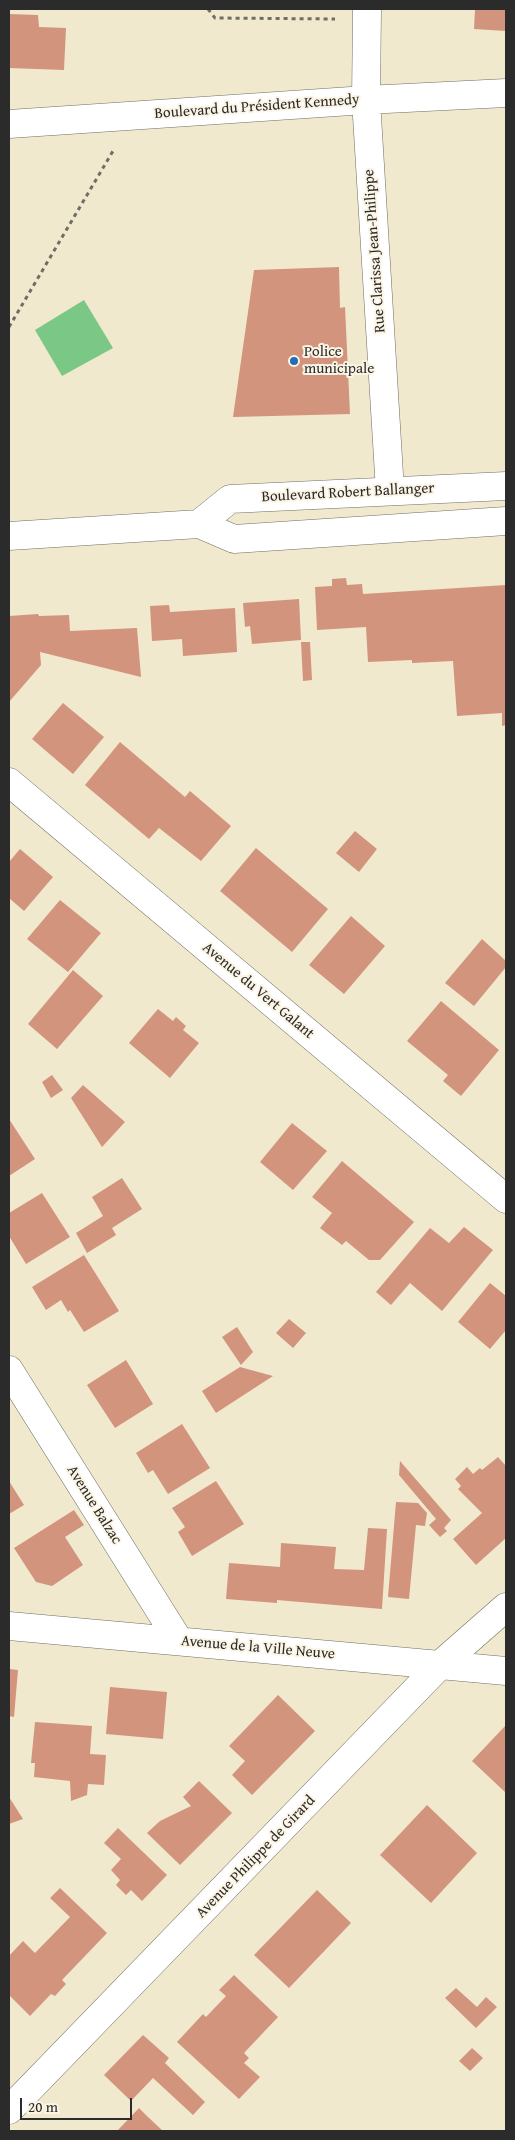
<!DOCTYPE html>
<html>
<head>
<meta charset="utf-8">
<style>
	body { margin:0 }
	#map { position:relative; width:515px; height:2140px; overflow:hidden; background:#f0e9ce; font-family:"Gentium Book Plus",serif }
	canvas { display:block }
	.frame { position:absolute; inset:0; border:10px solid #2b2b2b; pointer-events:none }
	.scale { position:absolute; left:20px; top:2098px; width:112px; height:22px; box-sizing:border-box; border:2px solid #2b2b2b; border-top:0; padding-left:6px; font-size:15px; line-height:18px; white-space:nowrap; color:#2b2b2b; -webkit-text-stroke:4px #fcf5e5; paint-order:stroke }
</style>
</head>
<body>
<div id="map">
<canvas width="515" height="2140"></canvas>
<div class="frame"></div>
<div class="scale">20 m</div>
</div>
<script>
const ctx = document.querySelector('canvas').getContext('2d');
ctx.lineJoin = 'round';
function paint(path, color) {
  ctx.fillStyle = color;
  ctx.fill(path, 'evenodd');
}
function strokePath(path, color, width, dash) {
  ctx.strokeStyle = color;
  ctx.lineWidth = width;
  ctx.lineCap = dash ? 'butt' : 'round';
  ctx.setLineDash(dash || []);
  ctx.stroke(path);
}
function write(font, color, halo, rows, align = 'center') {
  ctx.font = font + ' "Gentium Book Plus",serif';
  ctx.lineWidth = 4;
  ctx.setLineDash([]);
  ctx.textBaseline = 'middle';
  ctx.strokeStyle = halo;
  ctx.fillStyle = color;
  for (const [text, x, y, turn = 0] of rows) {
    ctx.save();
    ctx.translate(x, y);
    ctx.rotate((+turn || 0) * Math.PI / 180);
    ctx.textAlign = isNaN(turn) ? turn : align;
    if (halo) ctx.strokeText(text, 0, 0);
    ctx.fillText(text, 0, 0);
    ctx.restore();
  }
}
paint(new Path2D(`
	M 84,300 L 113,348 L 62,376 L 35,330 Z`), '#7ac786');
paint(new Path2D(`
	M 475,9 L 506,9 L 506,31 L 474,29 Z
	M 9,14 L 38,15 L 39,27 L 66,28 L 64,70 L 9,68 Z
	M 339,267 L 340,308 L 345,307 L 350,414 L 233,417 L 254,270 Z
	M 346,578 L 347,585 L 362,584 L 363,594 L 506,585 L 506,725 L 502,726 L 502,713 L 457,716 L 453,661 L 412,663 L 412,660 L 368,662 L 366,627 L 317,630 L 315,587 L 332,586 L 332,579 Z
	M 299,599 L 301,640 L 252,644 L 250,626 L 245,627 L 243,603 Z
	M 169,605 L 170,612 L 235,608 L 237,652 L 183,656 L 182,639 L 152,641 L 150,606 Z
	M 38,614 L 39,616 L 69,615 L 70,631 L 137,628 L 141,677 L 40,652 L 41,665 L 9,702 L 9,616 Z
	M 301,642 L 310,642 L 312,680 L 303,681 Z
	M 63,703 L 104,737 L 73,774 L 32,739 Z
	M 120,742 L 185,797 L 190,791 L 231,826 L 201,861 L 159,828 L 149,839 L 85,785 Z
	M 355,831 L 377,849 L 359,872 L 336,853 Z
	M 256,848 L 328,909 L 292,952 L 220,891 Z
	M 20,849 L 53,877 L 24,911 L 9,898 L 9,862 Z
	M 60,900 L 101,933 L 68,972 L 27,939 Z
	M 351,916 L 385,946 L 344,994 L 309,965 Z
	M 482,939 L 506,961 L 506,967 L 474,1006 L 445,983 Z
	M 73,970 L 103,996 L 57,1049 L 28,1024 Z
	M 441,1001 L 499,1050 L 461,1096 L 443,1081 L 448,1075 L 407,1041 Z
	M 158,1009 L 173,1021 L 176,1017 L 186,1026 L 183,1030 L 199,1043 L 170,1078 L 129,1043 Z
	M 52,1075 L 63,1090 L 51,1098 L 42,1082 Z
	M 83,1085 L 125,1122 L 102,1147 L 71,1098 Z
	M 9,1119 L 35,1159 L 9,1176 Z
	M 292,1123 L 327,1151 L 293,1190 L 260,1162 Z
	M 342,1161 L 414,1222 L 380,1260 L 369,1260 L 346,1241 L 342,1245 L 320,1228 L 332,1213 L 312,1197 Z
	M 122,1178 L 142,1209 L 112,1228 L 116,1235 L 87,1253 L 76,1233 L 103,1216 L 92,1197 Z
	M 42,1193 L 70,1237 L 26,1264 L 9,1236 L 9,1213 Z
	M 464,1227 L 493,1250 L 442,1311 L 410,1283 L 391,1305 L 376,1292 L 430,1228 L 449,1243 Z
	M 84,1255 L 119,1311 L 84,1332 L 70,1310 L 68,1312 L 61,1300 L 46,1310 L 32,1287 Z
	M 490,1283 L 506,1296 L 506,1330 L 490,1349 L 458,1322 Z
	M 289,1319 L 306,1333 L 293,1348 L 276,1333 Z
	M 237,1327 L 253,1352 L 241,1365 L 222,1337 Z
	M 126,1360 L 153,1404 L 115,1428 L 87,1385 Z
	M 240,1367 L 273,1376 L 216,1413 L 202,1391 Z
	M 182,1424 L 210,1468 L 168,1494 L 153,1470 L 148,1473 L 136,1453 Z
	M 498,1457 L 506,1466 L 505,1495 L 506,1538 L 476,1565 L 453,1539 L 482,1513 L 458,1489 L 461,1486 L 455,1479 L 467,1467 L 473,1474 L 480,1468 L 482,1470 Z
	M 400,1461 L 451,1520 L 444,1528 L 447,1531 L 440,1537 L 429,1525 L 436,1519 L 399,1475 Z
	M 9,1481 L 24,1505 L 9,1514 Z
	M 216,1481 L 244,1524 L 192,1556 L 178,1532 L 185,1527 L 172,1508 Z
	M 396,1502 L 418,1503 L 427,1513 L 425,1526 L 416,1525 L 409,1599 L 388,1597 Z
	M 74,1510 L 84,1525 L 65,1537 L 83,1565 L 52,1586 L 36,1582 L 14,1548 Z
	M 368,1528 L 387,1529 L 382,1609 L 277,1600 L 277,1603 L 226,1599 L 229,1563 L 280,1567 L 281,1543 L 336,1547 L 334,1569 L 364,1570 Z
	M 9,1669 L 18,1670 L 14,1717 L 9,1716 Z
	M 110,1687 L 167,1692 L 163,1739 L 106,1734 Z
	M 278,1695 L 315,1731 L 252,1795 L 232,1775 L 245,1761 L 229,1746 Z
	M 35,1722 L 92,1726 L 90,1754 L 106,1755 L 104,1785 L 88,1784 L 87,1795 L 71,1801 L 70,1781 L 34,1777 L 35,1763 L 31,1763 Z
	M 506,1725 L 506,1793 L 472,1761 Z
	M 199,1781 L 232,1813 L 180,1865 L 147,1833 L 160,1821 L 191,1806 L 183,1797 Z
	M 9,1797 L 23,1819 L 9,1824 Z
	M 427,1805 L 477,1853 L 431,1903 L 380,1855 Z
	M 118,1828 L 167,1875 L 142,1901 L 131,1890 L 126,1895 L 116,1885 L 120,1880 L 111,1870 L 121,1859 L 104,1843 Z
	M 60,1888 L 107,1933 L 62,1980 L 66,1984 L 55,1996 L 51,1994 L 30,2016 L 9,1995 L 9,1956 L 23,1941 L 35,1953 L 70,1917 L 50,1898 Z
	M 317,1890 L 351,1923 L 289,1988 L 254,1955 Z
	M 234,1975 L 278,2017 L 244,2053 L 249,2058 L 244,2063 L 260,2077 L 239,2099 L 177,2042 L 203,2014 L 206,2017 L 226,1996 L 219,1990 Z
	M 456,1988 L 477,2007 L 486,1997 L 497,2007 L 476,2028 L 445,1998 Z
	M 143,2035 L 169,2058 L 165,2063 L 205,2102 L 193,2115 L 153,2078 L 131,2101 L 104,2075 Z
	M 472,2048 L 483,2058 L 470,2071 L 459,2061 Z
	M 139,2108 L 148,2117 L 163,2131 L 117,2131 Z`), '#d2947c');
const minor = new Path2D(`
	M 367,9 L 366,100 L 390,491
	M 9,124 L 366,100 L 506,93
	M 9,782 L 506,1199
	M 9,1370 L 179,1641
	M 9,1626 L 506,1671
	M 9,2110 L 441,1664 L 506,1607`);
const secondary = new Path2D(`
	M 199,524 L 230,499 L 506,486
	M 9,536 L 199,524 L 234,539 L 506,521`);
strokePath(minor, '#706e64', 29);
strokePath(secondary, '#706e64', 29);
strokePath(new Path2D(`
	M 208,9 L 215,18 L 335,19
	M 9,327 L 113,151`), '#706e64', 3, [4, 4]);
strokePath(minor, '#fff', 28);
strokePath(secondary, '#fff', 28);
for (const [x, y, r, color] of [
	[294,361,5,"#1f6fb2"]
]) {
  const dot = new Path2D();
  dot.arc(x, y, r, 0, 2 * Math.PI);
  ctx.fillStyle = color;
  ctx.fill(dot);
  strokePath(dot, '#fcf5e5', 2);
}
write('15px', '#2b2b2b', '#fcf5e5', [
	["Boulevard du Président Kennedy",257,107,-4],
	["Rue Clarissa Jean-Philippe",375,251,-94],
	["Boulevard Robert Ballanger",348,493,-3],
	["Avenue du Vert Galant",258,991,40],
	["Avenue Balzac",94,1505,58],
	["Avenue de la Ville Neuve",258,1648,5],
	["Avenue Philippe de Girard",256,1857,-46]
]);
write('15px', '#2b2b2b', '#fcf5e5', [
	["Police",304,352],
	["municipale",304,369]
], 'left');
</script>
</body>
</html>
